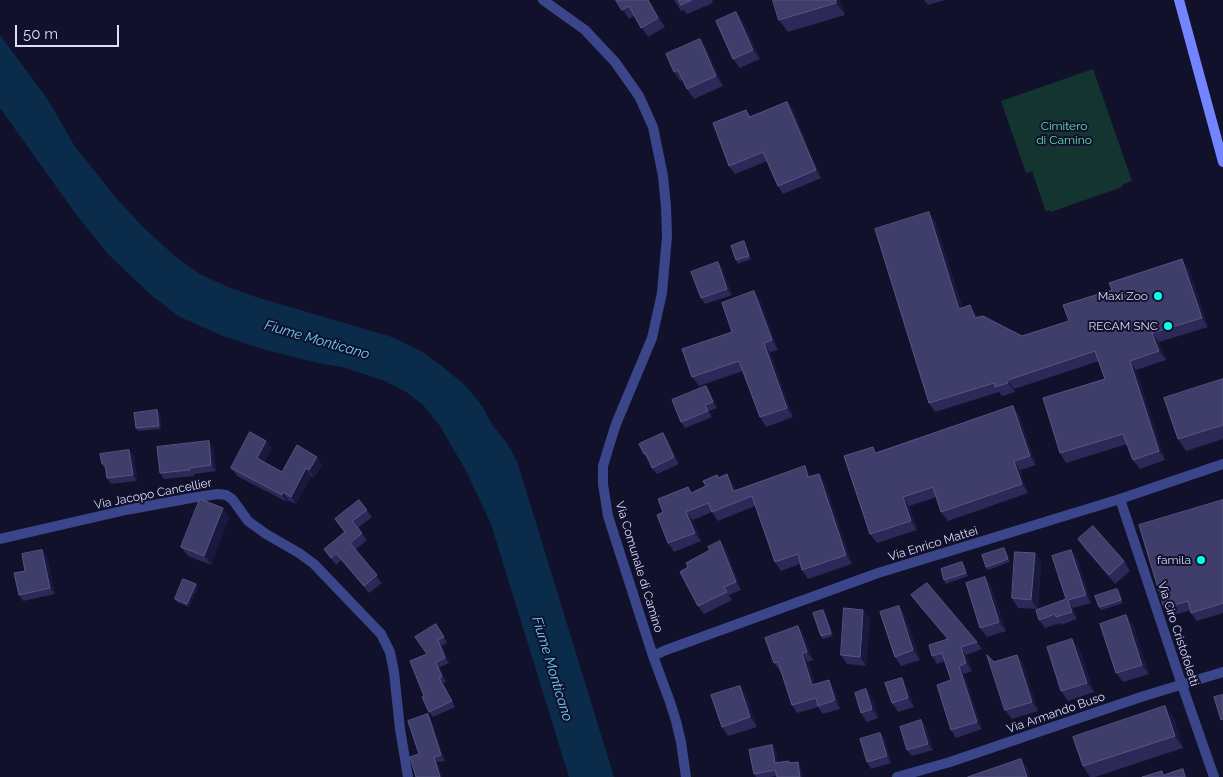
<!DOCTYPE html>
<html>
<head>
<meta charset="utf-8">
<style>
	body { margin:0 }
	#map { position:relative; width:1223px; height:777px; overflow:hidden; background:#11112b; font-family:Raleway,sans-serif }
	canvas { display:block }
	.scale { position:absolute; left:15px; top:25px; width:104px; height:22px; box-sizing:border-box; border:2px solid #dbdcff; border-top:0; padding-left:6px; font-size:15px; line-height:18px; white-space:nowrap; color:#dbdcff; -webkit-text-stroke:4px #11112b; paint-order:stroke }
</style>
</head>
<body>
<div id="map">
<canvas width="1223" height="777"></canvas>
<div class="scale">50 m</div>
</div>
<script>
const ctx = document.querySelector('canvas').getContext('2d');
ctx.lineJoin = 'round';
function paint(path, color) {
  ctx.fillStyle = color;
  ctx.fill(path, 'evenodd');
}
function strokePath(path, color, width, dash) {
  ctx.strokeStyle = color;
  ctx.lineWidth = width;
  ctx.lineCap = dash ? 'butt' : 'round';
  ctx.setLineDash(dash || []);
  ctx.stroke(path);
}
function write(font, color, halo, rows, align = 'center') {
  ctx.font = font + ' Raleway,sans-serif';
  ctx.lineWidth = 4;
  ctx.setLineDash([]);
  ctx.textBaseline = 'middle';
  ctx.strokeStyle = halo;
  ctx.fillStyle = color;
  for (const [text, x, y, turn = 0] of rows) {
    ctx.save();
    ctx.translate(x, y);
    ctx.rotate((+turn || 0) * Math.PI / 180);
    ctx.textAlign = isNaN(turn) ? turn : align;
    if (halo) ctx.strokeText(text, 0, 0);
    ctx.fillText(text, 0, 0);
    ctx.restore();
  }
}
paint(new Path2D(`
	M 1093,69 L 1132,181 L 1122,185 L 1122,187 L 1051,212 L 1050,210 L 1046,212 L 1032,171 L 1026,173 L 1001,101 Z`), '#14352f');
paint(new Path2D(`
	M 0,35 L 46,97 L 58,117 L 74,145 L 117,199 L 145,229 L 176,257 L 201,275 L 226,286 L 256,297 L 392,337 L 421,351 L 443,367 L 466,386 L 482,406 L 493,426 L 507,443 L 517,461 L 614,777 L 569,777 L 491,524 L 466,471 L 440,426 L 423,405 L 406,392 L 385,381 L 342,367 L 322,364 L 262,349 L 223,336 L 180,317 L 152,296 L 107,253 L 75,213 L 0,108 Z`), '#0a2c4a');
strokePath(new Path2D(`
	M 1120,499 L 1182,685 L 1214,777
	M 0,539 L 126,510 L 191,498 L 218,494 L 226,495 L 232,499 L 238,507 L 248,521 L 266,534 L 299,553 L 314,564 L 381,634 L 390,652 L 394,672 L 400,729 L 408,777
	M 897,777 L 950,762 L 1144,696 L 1223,672`), '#3b458a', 10);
strokePath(new Path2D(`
	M 543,0 L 585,30 L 615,62 L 639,96 L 653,127 L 663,176 L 666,207 L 667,236 L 662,293 L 652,338 L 616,424 L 609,446 L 603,466 L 603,484 L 608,516 L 653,656 L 670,702 L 676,721 L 681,742 L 686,777
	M 653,656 L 666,650 L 878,573 L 1120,499 L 1223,464`), '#3b458a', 10);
strokePath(new Path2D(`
	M 1179,0 L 1223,162`), '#7284ff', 10);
paint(new Path2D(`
	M 616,0 L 649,0 L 665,27 L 648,37 L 634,16 L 629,19 Z
	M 674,0 L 712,0 L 713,3 L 687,14 L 684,10 L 681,11 Z
	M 840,0 L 845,15 L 788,32 L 779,20 Z
	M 924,0 L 945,0 L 928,5 Z
	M 743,21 L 760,59 L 740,68 L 733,59 Z
	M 706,48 L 723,86 L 694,99 L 687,89 L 683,80 L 680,81 L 674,72 Z
	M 787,102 L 793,110 L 821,178 L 783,194 L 778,186 L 767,161 L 735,174 L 729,166 L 746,110 L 751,117 Z
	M 935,221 L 962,307 L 976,314 L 978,318 L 1022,336 L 1069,321 L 1189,269 L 1208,327 L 1159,342 L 1166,360 L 1136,370 L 1165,460 L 1140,469 L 1133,460 L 1127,444 L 1066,463 L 1060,453 L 1105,379 L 1099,361 L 1014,389 L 1015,392 L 1002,396 L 999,392 L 935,412 L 929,403 Z
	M 746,245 L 751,259 L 738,264 L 736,260 Z
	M 722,268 L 732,295 L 705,304 L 701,298 Z
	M 760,300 L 778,350 L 770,352 L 793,417 L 766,427 L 760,417 L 743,371 L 699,386 L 692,377 Z
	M 1223,379 L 1223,439 L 1186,451 L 1178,439 Z
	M 706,386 L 710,392 L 717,408 L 709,411 L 712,417 L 685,428 L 681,422 Z
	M 1013,406 L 1019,415 L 1036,465 L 1020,470 L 1028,493 L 948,521 L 941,512 L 937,497 L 909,506 L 917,530 L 877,543 L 870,534 L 877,452 Z
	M 160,413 L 161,429 L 138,431 L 136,428 Z
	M 667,439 L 679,464 L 657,474 L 652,468 L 649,460 L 648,461 L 644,454 Z
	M 209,441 L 213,447 L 216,471 L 194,474 L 194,476 L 164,479 L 160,473 Z
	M 266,441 L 272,448 L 264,462 L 282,472 L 317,457 L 322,465 L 314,478 L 311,476 L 296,504 L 288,500 L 287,502 L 237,476 L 231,468 Z
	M 129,450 L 134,456 L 137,481 L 111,484 L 107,478 L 106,470 L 102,464 Z
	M 819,474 L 825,483 L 852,564 L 808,579 L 802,570 L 800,564 L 781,571 L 775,562 L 755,506 L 718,521 L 712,512 L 693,520 L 701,541 L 674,552 L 668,543 L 663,512 L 688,487 L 692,493 L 706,486 L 717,475 L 719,477 L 733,483 L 736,490 L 811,475 L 811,476 Z
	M 359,500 L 372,517 L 358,528 L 367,540 L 355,550 L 382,583 L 369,593 L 341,560 L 336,565 L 324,549 L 344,532 L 335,519 Z
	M 1223,500 L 1223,613 L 1197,621 L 1191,613 L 1191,610 L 1170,616 L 1164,608 Z
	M 229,517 L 211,565 L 188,556 L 181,547 Z
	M 1078,539 L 1124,561 L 1130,571 L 1115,584 L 1084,548 Z
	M 726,549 L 741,590 L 729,595 L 732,600 L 704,614 L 698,606 Z
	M 42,550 L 47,556 L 55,594 L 23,601 L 19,595 L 25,571 Z
	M 1006,551 L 1010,562 L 988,570 L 986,567 Z
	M 1035,553 L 1041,562 L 1038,609 L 1018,608 L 1012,598 Z
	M 1077,558 L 1091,603 L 1073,608 L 1077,619 L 1061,625 L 1060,623 L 1045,628 L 1039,620 L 1066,599 Z
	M 964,565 L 968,576 L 946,584 L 944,580 Z
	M 985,577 L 991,586 L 1006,631 L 987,637 L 980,628 Z
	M 196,584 L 198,588 L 189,607 L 177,602 L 175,599 Z
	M 1117,589 L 1120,592 L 1123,603 L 1101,610 L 1099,607 Z
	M 911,595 L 977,642 L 982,649 L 966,655 L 972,671 L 964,674 L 982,729 L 956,738 L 951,730 L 951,680 L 945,661 L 937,664 L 932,656 L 948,639 L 917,603 Z
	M 863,610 L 870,619 L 866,666 L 847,664 L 841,655 Z
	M 826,613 L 833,636 L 823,639 L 821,636 Z
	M 905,615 L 920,660 L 901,666 L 895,657 Z
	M 1126,615 L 1133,625 L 1149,674 L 1123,682 L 1116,673 Z
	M 436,624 L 447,643 L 442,646 L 449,663 L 440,667 L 446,682 L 443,683 L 455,707 L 433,717 L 429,712 L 424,696 L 427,654 Z
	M 804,635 L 813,660 L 808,662 L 815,684 L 834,688 L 840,709 L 823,714 L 818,707 L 797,713 L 792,705 L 781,671 L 780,671 L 774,663 Z
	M 1079,648 L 1094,692 L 1068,701 L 1061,691 Z
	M 1017,655 L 1023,664 L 1038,711 L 1012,719 L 1005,710 L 994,662 Z
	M 908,688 L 914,707 L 898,712 L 892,703 Z
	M 746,695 L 757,727 L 728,736 L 722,727 Z
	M 873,698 L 878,718 L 867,722 L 861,713 Z
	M 1165,706 L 1174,718 L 1183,748 L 1095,777 L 1090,777 L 1083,766 Z
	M 431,720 L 445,761 L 437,762 L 442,777 L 416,777 Z
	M 921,720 L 926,727 L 933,750 L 912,756 L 907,750 Z
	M 885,739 L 891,763 L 871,769 L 867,762 Z
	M 776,751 L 778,763 L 790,763 L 801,767 L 776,776 L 770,777 L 756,777 L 754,774 Z`), '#2c2959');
paint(new Path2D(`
	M 648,0 L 649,0 L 665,27 L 658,18 Z
	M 836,0 L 840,0 L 845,15 L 836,3 Z
	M 736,12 L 743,21 L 760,59 L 753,50 Z
	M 700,39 L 706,48 L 723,86 L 716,76 Z
	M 787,102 L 793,110 L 821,178 L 816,170 Z
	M 929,212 L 935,221 L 965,318 L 959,309 Z
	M 744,241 L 746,245 L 751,259 L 749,256 Z
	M 1182,259 L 1189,269 L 1208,327 L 1202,318 Z
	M 718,262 L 722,268 L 732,295 L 727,289 Z
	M 754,291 L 760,300 L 778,350 L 772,340 Z
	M 970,305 L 976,314 L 981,328 L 975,318 Z
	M 1152,333 L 1159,342 L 1166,360 L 1159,351 Z
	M 764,343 L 770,352 L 793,417 L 787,408 Z
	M 1130,361 L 1136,370 L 1165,460 L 1159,451 Z
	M 1008,380 L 1014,389 L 1015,392 L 1008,383 Z
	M 706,386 L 710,392 L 717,408 L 713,402 Z
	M 705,405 L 709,411 L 712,417 L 708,411 Z
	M 1013,406 L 1019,415 L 1036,465 L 1030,456 Z
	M 157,410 L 160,413 L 161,429 L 159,426 Z
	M 663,433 L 667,439 L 679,464 L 674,457 Z
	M 209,441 L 213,447 L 216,471 L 211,465 Z
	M 266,441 L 272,448 L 262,466 L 257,458 Z
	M 129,450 L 134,456 L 137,481 L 133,475 Z
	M 317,457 L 322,465 L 314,478 L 309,470 Z
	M 1014,461 L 1020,470 L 1028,493 L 1022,484 Z
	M 805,466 L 811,475 L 815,486 L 808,477 Z
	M 306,468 L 311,476 L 296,504 L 291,497 Z
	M 727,474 L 733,483 L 739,500 L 733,491 Z
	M 819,474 L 825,483 L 852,564 L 846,555 Z
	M 283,492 L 288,500 L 287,502 L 282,495 Z
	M 903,497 L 909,506 L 917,530 L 911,521 Z
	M 223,508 L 229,517 L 211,565 L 204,556 Z
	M 686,512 L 693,520 L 701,541 L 695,533 Z
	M 720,541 L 726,549 L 741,590 L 736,582 Z
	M 1004,548 L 1006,551 L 1010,562 L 1008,559 Z
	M 42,550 L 47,556 L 55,594 L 50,588 Z
	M 1071,550 L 1077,558 L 1091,603 L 1086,595 Z
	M 1035,553 L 1041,562 L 1038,609 L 1031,600 Z
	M 962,562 L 964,565 L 968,576 L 966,573 Z
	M 985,577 L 991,586 L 1006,631 L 999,622 Z
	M 196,584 L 198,588 L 189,607 L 187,604 Z
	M 1117,589 L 1120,592 L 1123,603 L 1121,600 Z
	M 1068,600 L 1073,608 L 1077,619 L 1072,612 Z
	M 899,606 L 905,615 L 920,660 L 913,650 Z
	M 823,610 L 826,613 L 833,636 L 831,633 Z
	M 863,610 L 870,619 L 866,666 L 860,657 Z
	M 1126,615 L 1133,625 L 1149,674 L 1142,665 Z
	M 798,626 L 804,635 L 813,660 L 807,652 Z
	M 1072,639 L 1079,648 L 1094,692 L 1087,683 Z
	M 438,640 L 442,646 L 449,663 L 445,658 Z
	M 961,647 L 966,655 L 972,671 L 966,663 Z
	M 802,653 L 808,662 L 818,693 L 812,685 Z
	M 1017,655 L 1023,664 L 1038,711 L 1032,702 Z
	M 436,662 L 440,667 L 446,682 L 442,677 Z
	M 959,666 L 964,674 L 982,729 L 977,722 Z
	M 439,678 L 443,683 L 455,707 L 452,701 Z
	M 902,678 L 908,688 L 914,707 L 908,698 Z
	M 829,680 L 834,688 L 840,709 L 835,700 Z
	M 740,686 L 746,695 L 757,727 L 750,717 Z
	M 866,689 L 873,698 L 878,718 L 872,709 Z
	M 1165,706 L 1174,718 L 1183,748 L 1175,736 Z
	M 428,714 L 431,720 L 445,761 L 441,755 Z
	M 921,720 L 926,727 L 933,750 L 928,744 Z
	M 880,733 L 885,739 L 891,763 L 887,756 Z
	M 772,745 L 776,751 L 779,769 L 775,763 Z
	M 434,757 L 437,762 L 442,777 L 440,777 Z
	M 1021,759 L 1028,768 L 1030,777 L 1027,777 Z
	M 798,762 L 801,767 L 803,777 L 800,777 Z
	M 1183,769 L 1188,777 L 1185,777 Z`), '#19183f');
const building = new Path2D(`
	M 616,0 L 648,0 L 658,18 L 641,28 L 629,6 L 622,10 Z
	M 679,0 L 692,0 L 681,5 Z
	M 773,0 L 836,0 L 836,3 L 779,20 Z
	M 736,12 L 753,50 L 733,59 L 716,21 Z
	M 700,39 L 716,76 L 687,89 L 678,70 L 674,72 L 666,54 Z
	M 787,102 L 816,170 L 778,186 L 763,152 L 729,166 L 713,123 L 746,110 L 749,117 Z
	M 929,212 L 959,309 L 970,305 L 975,318 L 983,316 L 1022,336 L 1069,321 L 1063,305 L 1112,290 L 1109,283 L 1182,259 L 1202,318 L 1152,333 L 1159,351 L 1130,361 L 1159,451 L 1133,460 L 1123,434 L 1060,453 L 1043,398 L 1105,379 L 1095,351 L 1008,380 L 1008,383 L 995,387 L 994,383 L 929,403 L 875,229 Z
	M 744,241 L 749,256 L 736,260 L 731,246 Z
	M 718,262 L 727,289 L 701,298 L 691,272 Z
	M 754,291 L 772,340 L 764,343 L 787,408 L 760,417 L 739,361 L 692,377 L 682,349 L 732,332 L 722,303 Z
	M 1223,379 L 1223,425 L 1178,439 L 1164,398 Z
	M 706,386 L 713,402 L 705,405 L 708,411 L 681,422 L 672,400 Z
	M 1013,406 L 1030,456 L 1014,461 L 1022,484 L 941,512 L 933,487 L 903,497 L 911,521 L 870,534 L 844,456 L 873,447 L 875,453 Z
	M 157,410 L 159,426 L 136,428 L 134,413 Z
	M 250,432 L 266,441 L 257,458 L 282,472 L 297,445 L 317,457 L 309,470 L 306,468 L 291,497 L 283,492 L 282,495 L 231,468 Z
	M 663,433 L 674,457 L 652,468 L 646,453 L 644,454 L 639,444 Z
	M 209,441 L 211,465 L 189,468 L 190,470 L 160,473 L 157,447 Z
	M 129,450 L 133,475 L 107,478 L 105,464 L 102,464 L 100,454 Z
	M 805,466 L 808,477 L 819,474 L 846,555 L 802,570 L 798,554 L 775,562 L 752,496 L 712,512 L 708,503 L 686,512 L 695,533 L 668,543 L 657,515 L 663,512 L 658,499 L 688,487 L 691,493 L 706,486 L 703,481 L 717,475 L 718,478 L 727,474 L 733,491 Z
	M 200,499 L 223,508 L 204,556 L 181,547 Z
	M 359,500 L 367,510 L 352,521 L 362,533 L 350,543 L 377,575 L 364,586 L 336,553 L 331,558 L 324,549 L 345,532 L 335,519 Z
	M 1223,500 L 1223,603 L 1191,613 L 1188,601 L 1164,608 L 1139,525 Z
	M 1093,526 L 1124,561 L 1109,575 L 1078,539 Z
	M 720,541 L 736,582 L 724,587 L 727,592 L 698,606 L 680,572 L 688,567 L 686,563 L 710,550 L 708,547 Z
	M 1004,548 L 1008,559 L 986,567 L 982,555 Z
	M 42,550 L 50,588 L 19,595 L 14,573 L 25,571 L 22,554 Z
	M 1071,550 L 1086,595 L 1068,600 L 1072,612 L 1056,617 L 1055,614 L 1039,620 L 1036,610 L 1066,599 L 1052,556 Z
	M 1015,552 L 1035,553 L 1031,600 L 1012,598 Z
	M 962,562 L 966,573 L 944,580 L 941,569 Z
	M 985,577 L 999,622 L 980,628 L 966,583 Z
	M 183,579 L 196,584 L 187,604 L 175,599 Z
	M 927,583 L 977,642 L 961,647 L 966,663 L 959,666 L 977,722 L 951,730 L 937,685 L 951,680 L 942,653 L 932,656 L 929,645 L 948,639 L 911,595 Z
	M 1117,589 L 1121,600 L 1099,607 L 1095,596 Z
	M 899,606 L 913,650 L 895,657 L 880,612 Z
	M 844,608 L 863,610 L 860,657 L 841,655 Z
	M 823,610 L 831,633 L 821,636 L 813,613 Z
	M 1126,615 L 1142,665 L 1116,673 L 1100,624 Z
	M 436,624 L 444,637 L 438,640 L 445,658 L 436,662 L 442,677 L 439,678 L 452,701 L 429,712 L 422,697 L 424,696 L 410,661 L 427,654 L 415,637 Z
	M 798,626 L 807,652 L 802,653 L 812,685 L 829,680 L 835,700 L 818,706 L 816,698 L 792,705 L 778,662 L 774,663 L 765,638 Z
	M 1072,639 L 1087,683 L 1061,691 L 1047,647 Z
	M 987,655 L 994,662 L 1017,655 L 1032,702 L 1005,710 Z
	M 902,678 L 908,698 L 892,703 L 885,683 Z
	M 740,686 L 750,717 L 722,727 L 711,695 Z
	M 866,689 L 872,709 L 861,713 L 855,693 Z
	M 1223,695 L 1223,719 L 1221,720 L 1214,697 Z
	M 1165,706 L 1175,736 L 1083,766 L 1073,737 Z
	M 428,714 L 441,755 L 434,757 L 440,777 L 416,777 L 410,757 L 419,754 L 408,721 Z
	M 921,720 L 928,744 L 907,750 L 900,727 Z
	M 880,733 L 887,756 L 867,762 L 860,739 Z
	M 772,745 L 775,763 L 789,761 L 789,763 L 798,762 L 800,777 L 777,777 L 775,770 L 754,774 L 749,750 Z
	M 1021,759 L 1027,777 L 968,777 Z
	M 1183,769 L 1185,777 L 1142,777 L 1162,771 L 1163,775 Z`);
paint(building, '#3f3d6a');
strokePath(building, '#575682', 1);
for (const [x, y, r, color] of [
	[1158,296,5,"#07fff1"],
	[1168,326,5,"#07fff1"],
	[1201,560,5,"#07fff1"]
]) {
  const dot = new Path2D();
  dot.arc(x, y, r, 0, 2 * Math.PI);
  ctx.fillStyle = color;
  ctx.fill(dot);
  strokePath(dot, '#11112b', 2);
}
write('12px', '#63e2af', '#11112b', [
	["Cimitero",1064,126],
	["di Camino",1064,140]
]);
write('12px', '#dbdcff', '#11112b', [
	["Maxi Zoo",1148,296],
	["RECAM SNC",1158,326],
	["famila",1191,560]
], 'right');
write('12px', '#dbdcff', '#11112b', [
	["Via Jacopo Cancellier",153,494,-11],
	["Via Enrico Mattei",933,544,-17],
	["Via Comunale di Camino",639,567,73],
	["Via Ciro Cristofoletti",1178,634,72],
	["Via Armando Buso",1056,713,-19]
]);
write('italic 14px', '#69d1ff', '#11112b', [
	["Fiume Monticano",317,340,16],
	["Fiume Monticano",552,669,73]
]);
</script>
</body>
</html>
